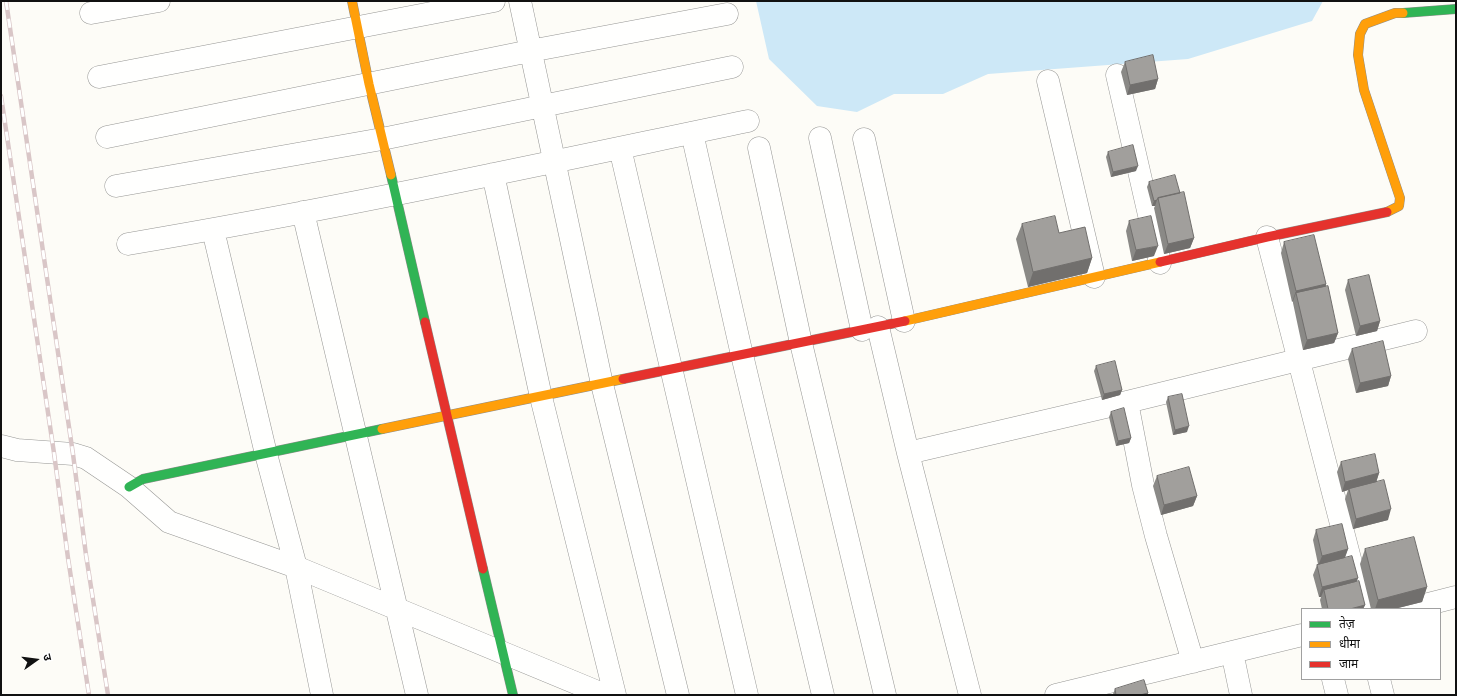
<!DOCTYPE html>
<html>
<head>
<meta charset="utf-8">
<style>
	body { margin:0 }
	#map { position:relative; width:1457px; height:696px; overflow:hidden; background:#fdfcf7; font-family:"PT Serif","Noto Sans Devanagari",serif }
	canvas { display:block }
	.frame { position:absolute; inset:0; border:2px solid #111; pointer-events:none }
	.legend { position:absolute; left:1301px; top:608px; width:140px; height:72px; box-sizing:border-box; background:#fff; border:1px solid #a0a0a0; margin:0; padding:5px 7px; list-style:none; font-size:12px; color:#111 }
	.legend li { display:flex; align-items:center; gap:8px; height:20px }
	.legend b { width:20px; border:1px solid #a0a0a0 }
	.north { position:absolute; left:16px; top:640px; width:40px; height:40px; -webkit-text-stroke:3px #fff; paint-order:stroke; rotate:76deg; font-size:11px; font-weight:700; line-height:16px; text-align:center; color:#111 }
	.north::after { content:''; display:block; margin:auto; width:14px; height:18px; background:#111; clip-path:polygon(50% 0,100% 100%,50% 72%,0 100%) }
</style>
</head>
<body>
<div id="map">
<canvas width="1457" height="696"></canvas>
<div class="frame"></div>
<ul class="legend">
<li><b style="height:5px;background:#30b455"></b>तेज़</li>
<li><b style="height:5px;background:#ff9f0a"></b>धीमा</li>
<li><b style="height:5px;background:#e5322d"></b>जाम</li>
</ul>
<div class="north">उ</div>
</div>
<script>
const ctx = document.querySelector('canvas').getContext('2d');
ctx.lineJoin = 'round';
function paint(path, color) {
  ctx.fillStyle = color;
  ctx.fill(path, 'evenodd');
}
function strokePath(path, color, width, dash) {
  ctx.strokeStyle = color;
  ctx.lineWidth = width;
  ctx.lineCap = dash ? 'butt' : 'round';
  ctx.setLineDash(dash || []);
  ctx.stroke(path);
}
paint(new Path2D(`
	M 756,1 L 1323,1 L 1312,21 L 1188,59 L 988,74 L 943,94 L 894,94 L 857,112 L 817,106 L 769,59 Z`), '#cde8f7');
const street = new Path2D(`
	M 520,1 L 602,384 L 678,695
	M 91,13 L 159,1
	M 1117,75 L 1160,263
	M 99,77 L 494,1
	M 1048,81 L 1094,277
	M 692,133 L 742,355 L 823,695
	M 107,137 L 530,51 L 727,14
	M 820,138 L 862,330
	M 864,139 L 904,321
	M 620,148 L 747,695
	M 759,148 L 801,343 L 885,695
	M 493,174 L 541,397 L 615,695
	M 116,186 L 382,139 L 732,67
	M 303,212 L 417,695
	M 213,230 L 266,454 L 296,567 L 322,695
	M 1267,237 C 1298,361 1332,485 1363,609
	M 128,244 C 336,209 542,164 748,121
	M 878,327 L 908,453 L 970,695
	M 1127,402 L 1143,485 L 1156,536 L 1193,662
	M 1,446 L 17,450 L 73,454 L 86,458 L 129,487 L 169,522 L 296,567 L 605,695
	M 908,453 L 1127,402 L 1416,331
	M 1409,609 L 1456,597
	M 1232,652 L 1241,695
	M 1333,679 L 1337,695
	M 1379,679 L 1383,695
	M 1056,695 L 1302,635`);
const fast = new Path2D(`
	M 1403,13 L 1456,9
	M 391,175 L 425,322
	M 129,487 L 143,479 L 382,429
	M 483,569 L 513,695`);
const slow = new Path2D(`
	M 352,1 L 369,84 L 391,175
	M 1387,212 L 1399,206 L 1400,198 L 1364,90 L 1358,55 L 1360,34 L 1365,24 L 1395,13 L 1403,13
	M 905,321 L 1160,262
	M 382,429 L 623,379`);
const jam = new Path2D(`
	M 1160,262 L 1267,237 L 1387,212
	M 425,322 L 483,569
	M 623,379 L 905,321`);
strokePath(street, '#979795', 23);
strokePath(fast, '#8e8d8b', 10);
strokePath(slow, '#8e8d8b', 10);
strokePath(jam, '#8e8d8b', 10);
strokePath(street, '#fffffe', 22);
strokePath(fast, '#30b455', 9);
strokePath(slow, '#ff9f0a', 9);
strokePath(jam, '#e5322d', 9);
const rail = new Path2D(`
	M 6,1 L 73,454 L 86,555 L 108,695
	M 1,96 L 54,453 L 68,558 L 89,695`);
strokePath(rail, '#d9c6c7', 4.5);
strokePath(rail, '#fff', 3, [9]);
paint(new Path2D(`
	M 1125,62 L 1158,79 L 1155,89 L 1127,95 L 1121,72 Z
	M 1108,152 L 1136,171 L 1111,177 L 1106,157 Z
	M 1149,182 L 1180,193 L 1194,238 L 1190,248 L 1164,254 L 1154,208 L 1155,206 L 1152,206 L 1147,187 Z
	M 1129,221 L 1154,256 L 1132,261 L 1126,231 Z
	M 1022,224 L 1059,233 L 1092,258 L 1087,273 L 1028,287 L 1016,239 Z
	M 1284,242 L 1326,284 L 1326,286 L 1338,333 L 1334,343 L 1303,350 L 1293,303 L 1293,301 L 1292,302 L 1281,253 Z
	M 1348,280 L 1380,321 L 1377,331 L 1356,336 L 1345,290 Z
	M 1352,349 L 1391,376 L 1388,386 L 1356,393 L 1348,359 Z
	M 1096,366 L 1122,390 L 1120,395 L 1102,400 L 1094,371 Z
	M 1168,397 L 1187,432 L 1173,435 L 1166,402 Z
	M 1111,412 L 1131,438 L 1129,443 L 1116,446 L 1109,417 Z
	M 1341,462 L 1379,473 L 1376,482 L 1388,520 L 1353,529 L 1345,499 L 1348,490 L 1342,492 L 1337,472 Z
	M 1157,476 L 1197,496 L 1193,506 L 1161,515 L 1153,486 Z
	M 1316,530 L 1348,549 L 1345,558 L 1358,578 L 1356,582 L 1365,605 L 1363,609 L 1322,609 L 1320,600 L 1321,597 L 1319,597 L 1313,575 L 1317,565 L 1318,564 L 1313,540 Z
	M 1365,549 L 1427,587 L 1422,602 L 1394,609 L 1371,609 L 1360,564 Z
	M 1115,689 L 1148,693 L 1147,695 L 1113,695 L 1113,694 Z`), '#8a8986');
paint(new Path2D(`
	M 1158,79 L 1155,89 L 1127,95 L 1130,85 Z
	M 1138,166 L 1136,171 L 1111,177 L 1113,172 Z
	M 1157,200 L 1155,206 L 1152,206 L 1154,201 Z
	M 1194,238 L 1190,248 L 1164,254 L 1168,244 Z
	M 1158,246 L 1154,256 L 1132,261 L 1136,250 Z
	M 1092,258 L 1087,273 L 1028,287 L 1033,272 Z
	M 1326,284 L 1323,294 L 1296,293 L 1293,301 L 1292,302 L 1296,291 Z
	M 1380,321 L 1377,331 L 1356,336 L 1360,326 Z
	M 1338,333 L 1334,343 L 1303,350 L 1307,340 Z
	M 1391,376 L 1388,386 L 1356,393 L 1360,383 Z
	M 1122,390 L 1120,395 L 1102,400 L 1104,394 Z
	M 1189,426 L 1187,432 L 1173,435 L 1175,430 Z
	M 1131,438 L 1129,443 L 1116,446 L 1118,441 Z
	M 1379,473 L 1376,483 L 1349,489 L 1348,490 L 1342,492 L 1345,482 Z
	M 1197,496 L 1193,506 L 1161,515 L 1164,505 Z
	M 1391,509 L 1388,520 L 1353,529 L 1356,519 Z
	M 1348,549 L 1344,559 L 1318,566 L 1322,556 Z
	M 1358,578 L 1354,588 L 1324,590 L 1321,597 L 1319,597 L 1322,587 Z
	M 1427,587 L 1422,602 L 1394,609 L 1375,609 L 1378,600 Z
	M 1365,605 L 1363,609 L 1350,609 Z
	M 1148,693 L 1147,695 L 1140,695 Z`), '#716f6d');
const building = new Path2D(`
	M 1153,55 L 1158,79 L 1130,85 L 1125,62 Z
	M 1133,145 L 1138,166 L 1113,172 L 1108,152 Z
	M 1175,175 L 1180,193 L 1158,198 L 1157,200 L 1154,201 L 1149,182 Z
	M 1184,192 L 1194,238 L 1168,244 L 1158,198 Z
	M 1055,216 L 1059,233 L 1085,227 L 1092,258 L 1033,272 L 1022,224 Z
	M 1151,216 L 1158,246 L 1136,250 L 1129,221 Z
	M 1314,235 L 1326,284 L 1296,291 L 1284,242 Z
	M 1369,275 L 1380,321 L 1360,326 L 1348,280 Z
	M 1328,286 L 1338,333 L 1307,340 L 1296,293 Z
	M 1383,341 L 1391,376 L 1360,383 L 1352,349 Z
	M 1115,361 L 1122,390 L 1104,394 L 1096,366 Z
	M 1182,394 L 1189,426 L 1175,430 L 1168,397 Z
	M 1124,408 L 1131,438 L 1118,441 L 1111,412 Z
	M 1375,454 L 1379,473 L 1345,482 L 1341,462 Z
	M 1189,467 L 1197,496 L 1164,505 L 1157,476 Z
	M 1384,480 L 1391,509 L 1356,519 L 1349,489 Z
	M 1342,524 L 1348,549 L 1322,556 L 1316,530 Z
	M 1414,537 L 1427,587 L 1378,600 L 1365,549 Z
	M 1352,556 L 1358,578 L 1322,587 L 1317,565 Z
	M 1359,581 L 1365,605 L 1350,609 L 1328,609 L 1324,590 Z
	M 1144,680 L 1148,693 L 1140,695 L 1116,695 L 1115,689 Z`);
paint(building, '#a19f9c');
strokePath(building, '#716f6d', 1);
</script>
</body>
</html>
